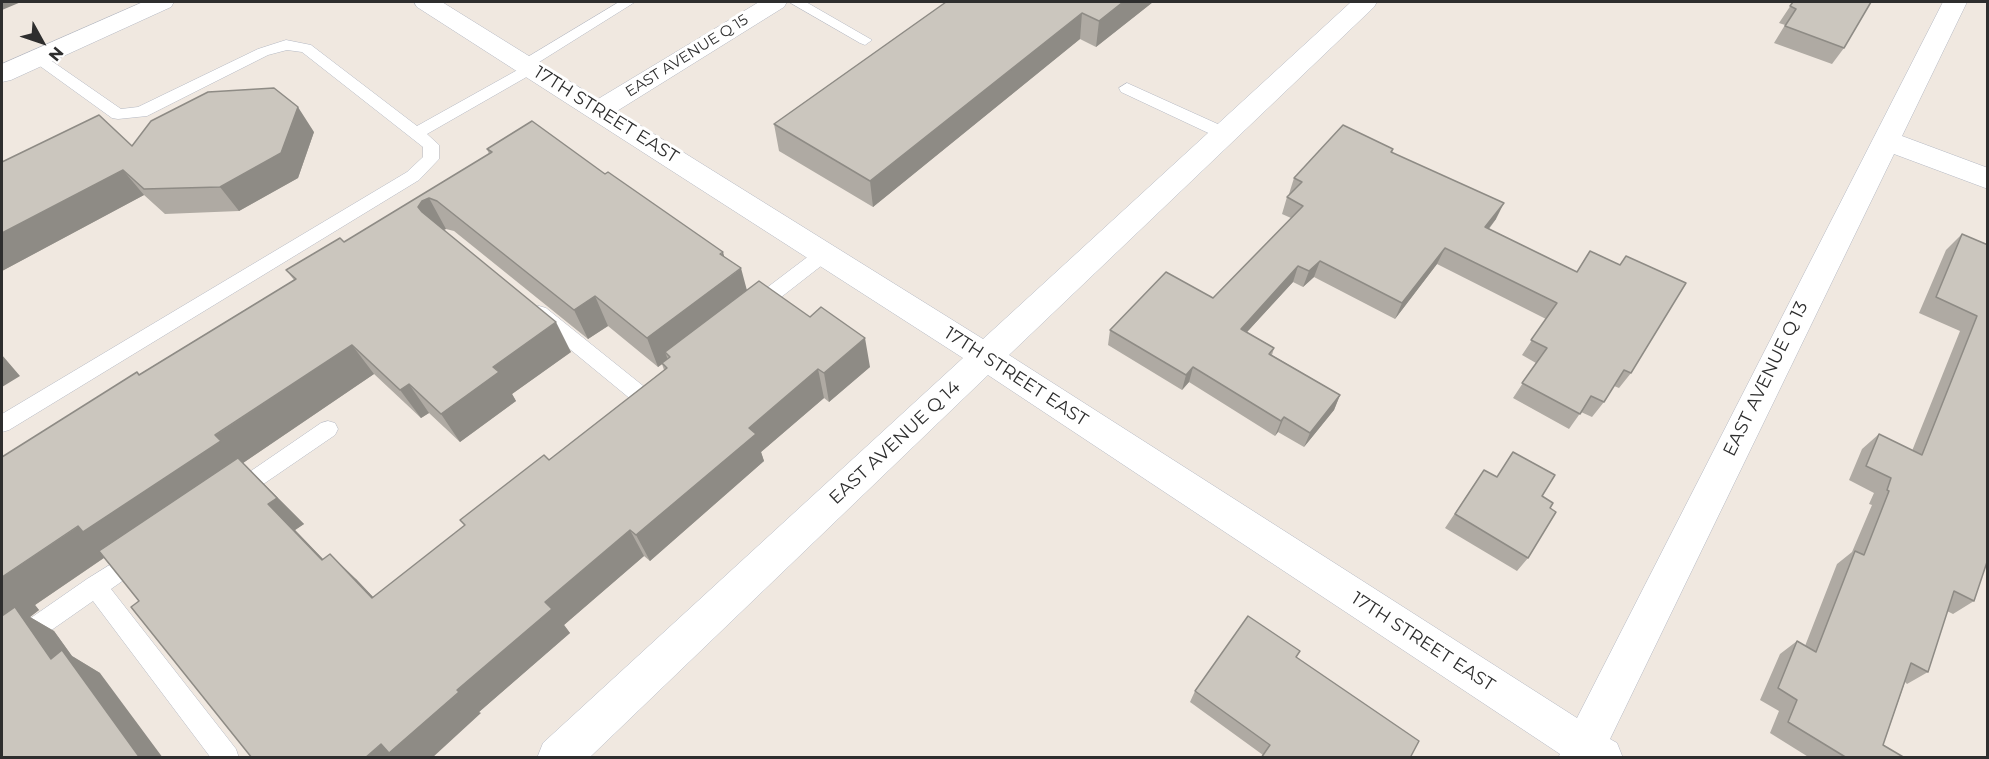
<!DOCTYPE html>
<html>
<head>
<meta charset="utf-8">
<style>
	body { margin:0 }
	#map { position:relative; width:1989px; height:759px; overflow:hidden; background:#f0e8e0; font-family:Montserrat,sans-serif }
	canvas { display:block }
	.frame { position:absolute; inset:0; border:3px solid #2e2e2e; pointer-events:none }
	.north { position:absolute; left:12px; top:12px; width:60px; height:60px; -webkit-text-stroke:4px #fff; paint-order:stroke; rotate:130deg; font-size:16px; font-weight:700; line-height:24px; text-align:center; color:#2e2e2e }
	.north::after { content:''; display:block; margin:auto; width:21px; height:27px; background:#2e2e2e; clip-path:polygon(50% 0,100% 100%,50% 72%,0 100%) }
</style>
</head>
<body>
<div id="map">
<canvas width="1989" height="759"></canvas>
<div class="frame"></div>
<div class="north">N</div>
</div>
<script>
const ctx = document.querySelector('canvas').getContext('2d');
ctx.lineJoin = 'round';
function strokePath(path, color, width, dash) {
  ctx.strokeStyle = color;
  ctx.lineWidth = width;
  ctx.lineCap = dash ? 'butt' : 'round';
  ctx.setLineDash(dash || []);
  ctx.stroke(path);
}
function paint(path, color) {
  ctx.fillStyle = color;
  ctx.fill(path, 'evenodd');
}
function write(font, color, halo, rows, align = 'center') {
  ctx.font = font + ' Montserrat,sans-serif';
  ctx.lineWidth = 6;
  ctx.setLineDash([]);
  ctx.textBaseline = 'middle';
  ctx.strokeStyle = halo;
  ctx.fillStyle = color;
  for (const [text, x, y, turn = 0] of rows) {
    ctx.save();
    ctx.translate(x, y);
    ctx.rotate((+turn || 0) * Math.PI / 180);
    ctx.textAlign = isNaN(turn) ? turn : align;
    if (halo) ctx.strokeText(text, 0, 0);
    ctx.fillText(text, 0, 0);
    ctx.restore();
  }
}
const lane = new Path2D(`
	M 619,2 L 635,2 L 536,64 L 540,68 L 537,71 L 427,134 L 439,145 L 439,159 L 419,180 L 9,430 L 2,432 L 2,414 L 407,172 L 423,157 L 423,147 L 302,52 L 287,50 L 268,55 L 147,116 L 118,119 L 112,118 L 33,61 L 30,58 L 33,55 L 43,55 L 121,109 L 138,107 L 258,49 L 286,40 L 311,45 L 417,126 L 521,68 L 518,64 L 521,61 Z
	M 789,2 L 806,2 L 872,40 L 865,45 L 860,43 Z
	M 1127,83 L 1231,130 L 1233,134 L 1231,138 L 1219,138 L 1121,92 L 1119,88 Z
	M 824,248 L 830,249 L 833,254 L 830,259 L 762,312 L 755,314 L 748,312 L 746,307 L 748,302 L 818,249 Z
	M 539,306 L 546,308 L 647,389 L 650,395 L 647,401 L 640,403 L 633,401 L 532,318 L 530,313 L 532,308 Z
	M 328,421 L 335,423 L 338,429 L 335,435 L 243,498 L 236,501 L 229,498 L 225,492 L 229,486 L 321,423 Z
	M 137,548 L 145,551 L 148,558 L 145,565 L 111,589 L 236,749 L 239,758 L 211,758 L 93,601 L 10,659 L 2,662 L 2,638 L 87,579 Z`);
const street = new Path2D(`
	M 414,2 L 442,2 L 598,99 L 759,2 L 787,2 L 784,7 L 617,111 L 983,339 L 1351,2 L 1377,2 L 1374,7 L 1009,355 L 1577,718 L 1943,2 L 1967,2 L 1902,136 L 1988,168 L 1988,189 L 1894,154 L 1610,739 L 1617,743 L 1623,758 L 1558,758 L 1560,754 L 988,375 L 589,758 L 537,758 L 543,743 L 963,358 L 417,7 Z`);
const secondary = new Path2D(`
	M 143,2 L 174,2 L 171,7 L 11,80 L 2,82 L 2,64 Z`);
strokePath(lane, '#b4b8c2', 1);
strokePath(street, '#b4b8c2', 1);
strokePath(secondary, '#b4b8c2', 1);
paint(lane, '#fff');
paint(street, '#fff');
paint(secondary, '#fff');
paint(new Path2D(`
	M 946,2 L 1153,2 L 1096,47 L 1080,39 L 873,207 L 779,151 L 774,124 Z
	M 1793,2 L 1844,48 L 1832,64 L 1774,43 L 1785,25 L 1779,23 Z
	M 314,132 L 298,178 L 239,211 L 165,214 L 144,195 L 2,271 L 2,162 L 132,146 Z
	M 487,149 L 605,174 L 724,257 L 747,290 L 870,367 L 829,402 L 824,398 L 761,452 L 764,461 L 650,561 L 644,556 L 564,625 L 570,633 L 479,712 L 481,713 L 139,601 L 104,558 L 35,605 L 39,610 L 30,617 L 54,631 L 72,656 L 100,673 L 2,758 L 2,457 L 140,374 L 294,280 L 286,270 L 344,242 L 489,154 ZM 446,229 L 454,231 L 588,339 L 608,326 L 658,367 L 662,364 L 664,370 L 549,460 L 460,520 L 465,526 L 373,597 L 356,579 L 323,559 L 295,530 L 304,524 L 243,463 L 374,374 L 421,418 L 429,413 L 460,442 L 516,401 L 512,394 L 571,352 L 443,230 Z
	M 1393,149 L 1392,153 L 1496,219 L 1489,229 L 1631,373 L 1619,388 L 1614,386 L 1604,402 L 1592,417 L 1581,412 L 1569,429 L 1513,398 L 1536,363 L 1522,355 L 1546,319 L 1437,264 L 1395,319 L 1314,277 L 1303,287 L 1293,282 L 1247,332 L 1274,348 L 1272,355 L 1340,395 L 1334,410 L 1304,447 L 1278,432 L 1275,436 L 1189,382 L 1182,390 L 1108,345 L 1110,330 L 1213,298 L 1291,218 L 1282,214 L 1287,197 L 1290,194 L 1289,194 L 1294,178 Z
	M 1962,234 L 1988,245 L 1974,601 L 1953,614 L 1947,611 L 1928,672 L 1907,684 L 1905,682 L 1883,745 L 1905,758 L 1810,758 L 1770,733 L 1779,711 L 1760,700 L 1780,654 L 1797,641 L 1805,646 L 1837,564 L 1852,552 L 1872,505 L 1869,504 L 1874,493 L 1849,480 L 1862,449 L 1879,434 L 1912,451 L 1960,331 L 1919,313 L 1946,250 Z
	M 1484,470 L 1496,477 L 1542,496 L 1550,508 L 1528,558 L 1517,571 L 1445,528 Z
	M 1300,651 L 1296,658 L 1410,758 L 1263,755 L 1190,702 L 1195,691 Z`), '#afaaa3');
paint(new Path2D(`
	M 2,2 L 21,2 L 2,10 Z
	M 1123,2 L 1153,2 L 1096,47 L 1099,21 Z
	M 1082,13 L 1080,39 L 873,207 L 870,181 Z
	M 298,107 L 314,132 L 298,178 L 239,211 L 220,187 Z
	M 123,170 L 144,195 L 2,271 L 2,233 Z
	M 429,198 L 446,229 L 439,232 L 436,237 L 418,207 L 422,201 Z
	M 1504,203 L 1496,219 L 1477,243 L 1485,227 Z
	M 1445,248 L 1437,264 L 1395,319 L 1402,303 Z
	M 723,252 L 730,277 L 741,268 L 749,298 L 670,357 L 665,352 L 668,360 L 658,367 L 647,338 Z
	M 1320,261 L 1314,277 L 1303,287 L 1309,271 Z
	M 1298,266 L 1293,282 L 1236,344 L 1241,329 Z
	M 595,296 L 608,326 L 588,339 L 574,310 Z
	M 556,322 L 571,352 L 512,394 L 516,401 L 460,442 L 441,414 L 493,367 Z
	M 865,338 L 870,367 L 829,402 L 824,373 Z
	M 352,345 L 374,374 L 243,463 L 304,524 L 295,530 L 348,585 L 111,553 L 35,605 L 39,610 L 30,617 L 54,631 L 72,656 L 100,673 L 163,758 L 140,758 L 2,637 L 2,577 Z
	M 2,355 L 20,376 L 2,387 Z
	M 1193,367 L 1189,382 L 1182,390 L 1186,375 Z
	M 818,369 L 824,398 L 761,452 L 764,461 L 650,561 L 636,535 L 749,428 Z
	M 409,384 L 429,413 L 421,418 L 400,390 Z
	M 1340,395 L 1334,410 L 1304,447 L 1310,433 Z
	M 1284,417 L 1278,432 L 1275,436 L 1281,421 Z
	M 630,530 L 644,556 L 564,625 L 570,633 L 479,712 L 481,713 L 432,758 L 365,758 L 381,744 L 457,690 L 545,602 Z
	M 330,554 L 356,579 L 397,622 L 372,598 Z`), '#8e8b85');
const building = new Path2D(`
	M 946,2 L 1123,2 L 1099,21 L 1082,13 L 870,181 L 774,124 Z
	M 1793,2 L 1871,2 L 1844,48 L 1785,26 L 1796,9 L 1790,6 Z
	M 274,88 L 298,107 L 281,153 L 220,187 L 144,189 L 123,170 L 2,233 L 2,162 L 99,115 L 132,146 L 151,121 L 208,92 Z
	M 532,121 L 605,174 L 608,172 L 723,252 L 720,254 L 741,268 L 647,338 L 595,296 L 574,310 L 437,201 L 429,198 L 422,201 L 418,207 L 422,212 L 556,322 L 493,367 L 499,372 L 441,414 L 409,384 L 400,390 L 352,345 L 215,435 L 221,441 L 83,532 L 78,526 L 2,577 L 2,457 L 137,372 L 139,375 L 296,279 L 286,270 L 340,238 L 344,242 L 492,152 L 487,149 Z
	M 1343,125 L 1393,149 L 1391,152 L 1504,203 L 1485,227 L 1577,272 L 1590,251 L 1620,265 L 1626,256 L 1686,283 L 1631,373 L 1624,370 L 1604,402 L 1591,396 L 1580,414 L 1522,383 L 1547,348 L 1531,340 L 1557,303 L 1445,248 L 1402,303 L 1320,261 L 1309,271 L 1298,266 L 1241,329 L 1274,348 L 1269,354 L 1340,395 L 1310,433 L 1284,417 L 1281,421 L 1193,367 L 1186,375 L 1110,330 L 1166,272 L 1213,298 L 1303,206 L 1287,197 L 1302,182 L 1294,178 Z
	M 1962,234 L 1988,245 L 1988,559 L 1974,601 L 1954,591 L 1928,672 L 1911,663 L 1883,745 L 1905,758 L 1847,758 L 1788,722 L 1797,700 L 1778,688 L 1797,641 L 1816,652 L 1855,551 L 1864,555 L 1889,491 L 1887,490 L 1891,478 L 1866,466 L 1879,434 L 1922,455 L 1977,316 L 1936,297 Z
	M 759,281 L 810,317 L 821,307 L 865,338 L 824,373 L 818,369 L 749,428 L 756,434 L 636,535 L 630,530 L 545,602 L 552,609 L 457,690 L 459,692 L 389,753 L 381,744 L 365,758 L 252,758 L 131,607 L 139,601 L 99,551 L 238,458 L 277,498 L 268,504 L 322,560 L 330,554 L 372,598 L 465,525 L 460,520 L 544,455 L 549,460 L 667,368 L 662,363 L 670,357 L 665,352 Z
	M 1513,452 L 1555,475 L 1542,496 L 1553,503 L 1550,508 L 1556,512 L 1528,558 L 1455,514 L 1484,470 L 1497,477 Z
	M 15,607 L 51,659 L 62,650 L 140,758 L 2,758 L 2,616 Z
	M 1248,616 L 1300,651 L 1296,657 L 1419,741 L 1410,758 L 1261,758 L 1270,745 L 1195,691 Z`);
paint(building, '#cbc6be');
strokePath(building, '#8e8b85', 1.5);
write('15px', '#2e2e2e', '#fff', [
	["EAST AVENUE Q 15",687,56,-32]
]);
write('18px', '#2e2e2e', '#fff', [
	["17TH STREET EAST",606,115,32],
	["17TH STREET EAST",1016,377,33],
	["EAST AVENUE Q 13",1766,379,-64],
	["EAST AVENUE Q 14",895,443,-43],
	["17TH STREET EAST",1423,642,33]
]);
</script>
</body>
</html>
